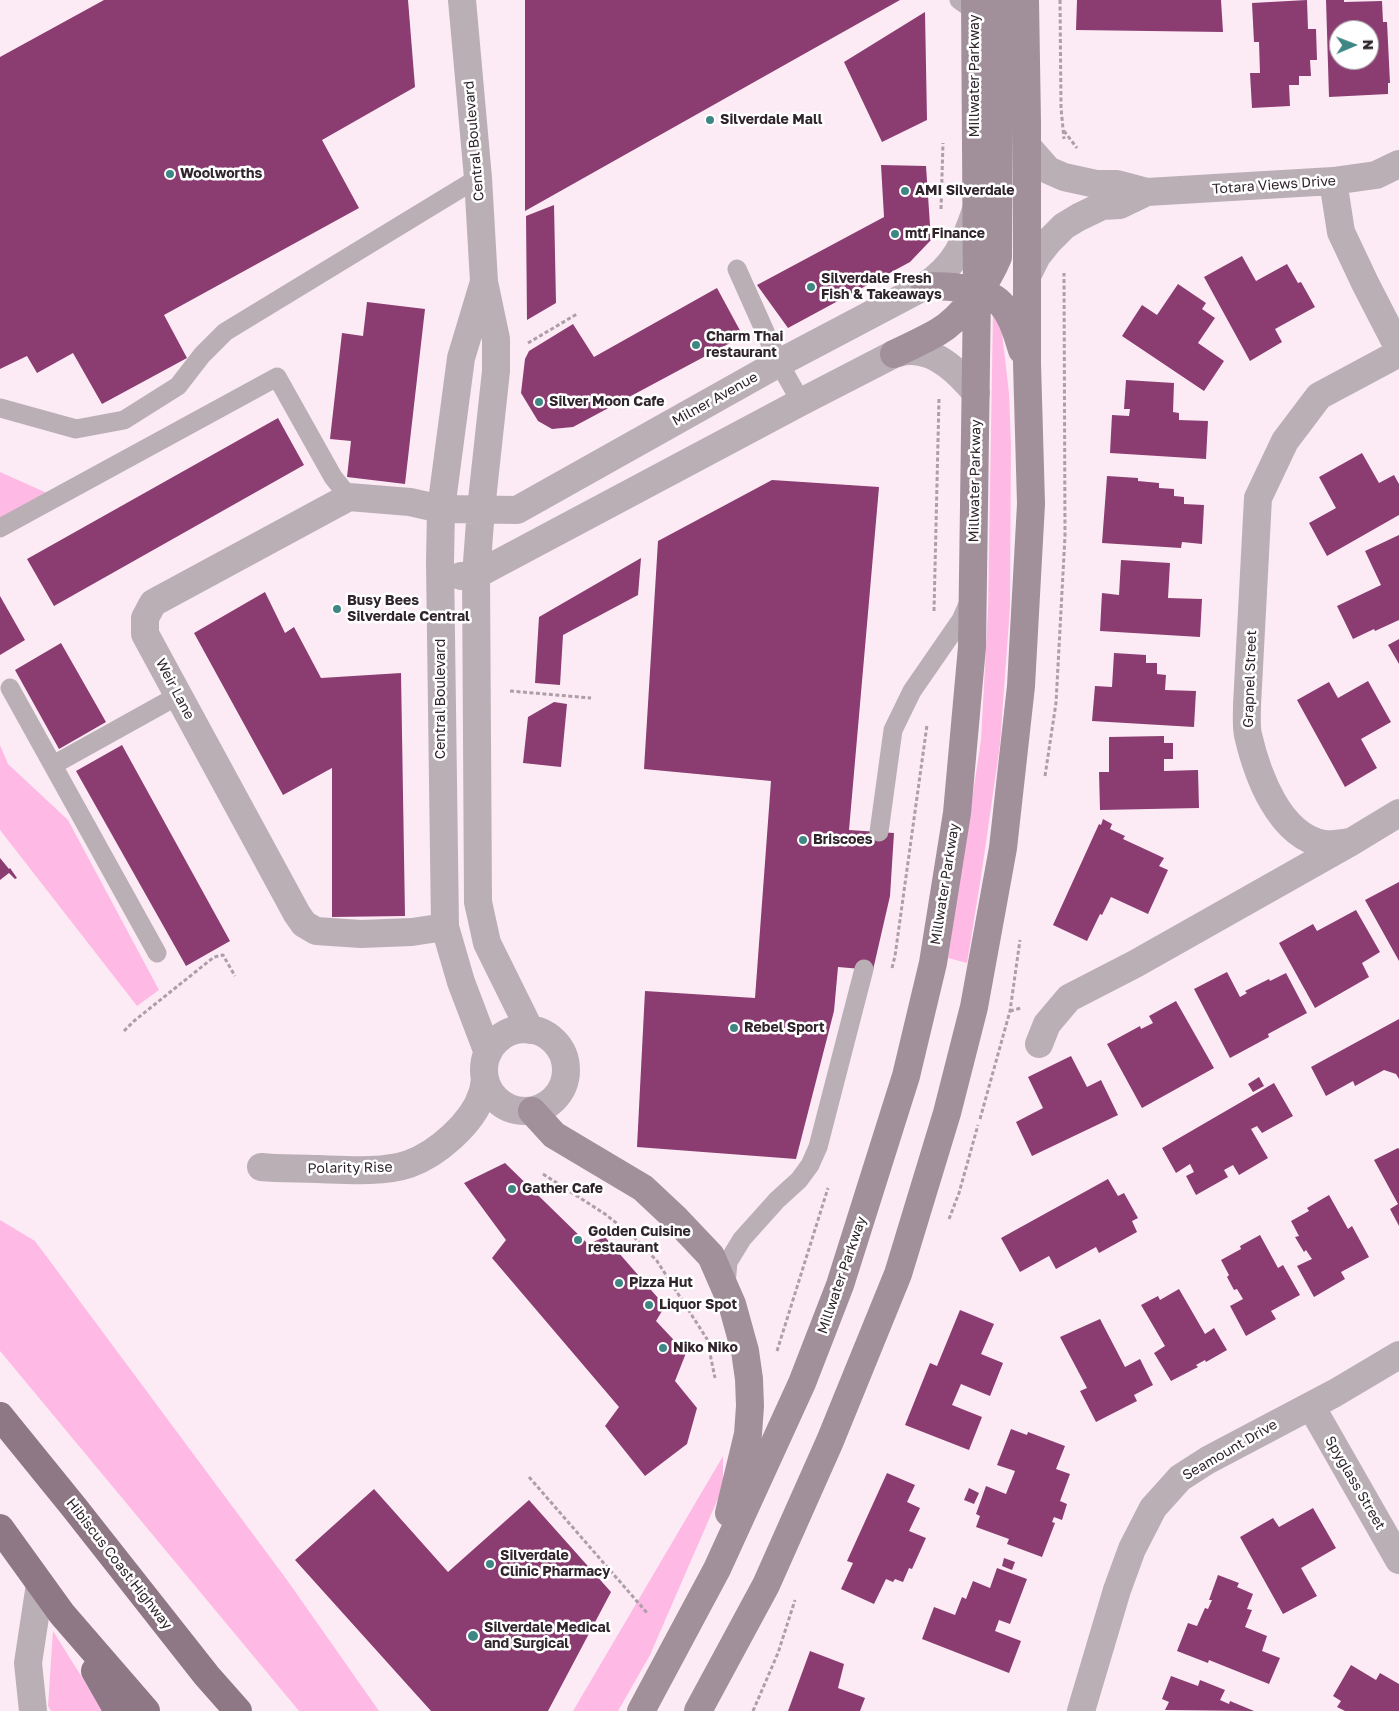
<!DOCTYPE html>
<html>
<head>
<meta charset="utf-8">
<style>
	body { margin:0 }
	#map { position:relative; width:1399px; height:1711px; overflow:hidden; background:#fcebf5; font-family:"Golos Text",sans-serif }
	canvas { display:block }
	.north { position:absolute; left:1329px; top:20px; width:50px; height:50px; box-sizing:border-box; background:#fff; border:1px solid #aca8ab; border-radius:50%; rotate:89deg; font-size:14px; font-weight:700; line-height:20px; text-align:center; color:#30252c }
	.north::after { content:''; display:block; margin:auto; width:18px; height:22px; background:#3f8784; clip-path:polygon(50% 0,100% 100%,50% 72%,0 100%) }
</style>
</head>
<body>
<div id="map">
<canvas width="1399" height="1711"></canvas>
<div class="north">N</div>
</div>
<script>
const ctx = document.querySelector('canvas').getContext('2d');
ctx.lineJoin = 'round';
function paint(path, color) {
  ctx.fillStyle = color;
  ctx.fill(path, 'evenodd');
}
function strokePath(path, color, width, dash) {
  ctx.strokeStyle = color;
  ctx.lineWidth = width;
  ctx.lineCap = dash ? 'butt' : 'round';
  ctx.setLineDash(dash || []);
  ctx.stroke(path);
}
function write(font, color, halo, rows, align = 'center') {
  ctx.font = font + ' "Golos Text",sans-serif';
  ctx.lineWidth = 5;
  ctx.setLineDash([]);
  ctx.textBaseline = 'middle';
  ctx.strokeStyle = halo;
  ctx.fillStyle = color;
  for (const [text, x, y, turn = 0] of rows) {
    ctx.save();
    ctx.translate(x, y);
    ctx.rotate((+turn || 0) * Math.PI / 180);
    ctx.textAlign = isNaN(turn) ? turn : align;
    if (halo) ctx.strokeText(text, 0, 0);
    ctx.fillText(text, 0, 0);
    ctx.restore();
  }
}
paint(new Path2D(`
	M 993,311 L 1002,333 L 1009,393 L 1011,445 L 1010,607 L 1000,745 L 981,877 L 967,963 L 948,958 L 981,740 L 988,610 Z
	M 0,472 L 47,493 L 0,518 Z
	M 0,745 L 8,764 L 68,820 L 159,990 L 137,1006 L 0,830 Z
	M 0,1220 L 35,1241 L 287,1580 L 379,1711 L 299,1711 L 0,1351 Z
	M 723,1456 L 723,1487 L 650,1655 L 618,1711 L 573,1711 Z
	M 53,1631 L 103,1711 L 51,1711 L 48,1706 Z`), '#febae4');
paint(new Path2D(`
	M 104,0 L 408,0 L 415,87 L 322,140 L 359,208 L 164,315 L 187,358 L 102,404 L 73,353 L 37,373 L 27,356 L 0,369 L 0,57 Z
	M 525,0 L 900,0 L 525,211 Z
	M 1077,0 L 1221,0 L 1223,32 L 1076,30 Z
	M 1307,0 L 1308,29 L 1316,29 L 1317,60 L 1310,60 L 1311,76 L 1299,76 L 1299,85 L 1289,85 L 1290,106 L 1252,108 L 1250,73 L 1260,73 L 1259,42 L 1254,42 L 1252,3 Z
	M 1326,0 L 1344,0 L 1344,2 L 1382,1 L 1383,22 L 1387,22 L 1390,83 L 1388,83 L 1388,94 L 1329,97 ZM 1339,30 L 1369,30 L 1369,60 L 1339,60 Z
	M 925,12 L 927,120 L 882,142 L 844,62 Z
	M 881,165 L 926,166 L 931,240 L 910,262 L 788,328 L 757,285 L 884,217 Z
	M 554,205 L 556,303 L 527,320 L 526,216 Z
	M 1242,256 L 1256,281 L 1287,264 L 1298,283 L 1301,282 L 1315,307 L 1275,329 L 1282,342 L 1250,361 L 1204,277 Z
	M 1178,284 L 1206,303 L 1202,309 L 1215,318 L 1198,343 L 1224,361 L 1204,391 L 1122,336 L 1142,305 L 1157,315 Z
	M 717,288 L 743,336 L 573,427 L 552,429 L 538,421 L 521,393 L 525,359 L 529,351 L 573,324 L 594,357 Z
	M 367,302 L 425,309 L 405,484 L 347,477 L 351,441 L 330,439 L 342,333 L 363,336 Z
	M 1126,380 L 1174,383 L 1173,412 L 1179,413 L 1179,420 L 1208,421 L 1206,459 L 1110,453 L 1112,415 L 1129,416 L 1130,409 L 1124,409 Z
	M 278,418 L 304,465 L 54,606 L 27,559 Z
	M 1362,453 L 1379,483 L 1394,475 L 1399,484 L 1399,515 L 1327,556 L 1309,523 L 1336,508 L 1319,477 Z
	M 1107,476 L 1138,478 L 1138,481 L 1159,483 L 1159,488 L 1174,489 L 1174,496 L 1184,497 L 1184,504 L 1204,505 L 1202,544 L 1182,542 L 1181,548 L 1102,543 Z
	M 772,480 L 879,487 L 849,830 L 894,833 L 890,896 L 873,970 L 838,967 L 834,1011 L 796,1159 L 637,1147 L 645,991 L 755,998 L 771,781 L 644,769 L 658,541 Z
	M 1399,535 L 1399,620 L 1375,631 L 1374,629 L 1353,639 L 1337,606 L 1381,585 L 1365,551 Z
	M 641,558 L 638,595 L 563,635 L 560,685 L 535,683 L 539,617 Z
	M 1121,560 L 1170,563 L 1168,598 L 1202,599 L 1200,637 L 1100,631 L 1102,593 L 1119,595 Z
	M 265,592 L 285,633 L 294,627 L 321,678 L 401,673 L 405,916 L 332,917 L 332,768 L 283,795 L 194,633 Z
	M 0,596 L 25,640 L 0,655 Z
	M 1399,639 L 1399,664 L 1388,645 Z
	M 61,643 L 106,722 L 59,749 L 15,670 Z
	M 1114,653 L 1146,655 L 1146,663 L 1157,663 L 1157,674 L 1166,675 L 1165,690 L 1196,691 L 1194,727 L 1092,721 L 1095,686 L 1112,687 Z
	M 1368,681 L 1391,722 L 1361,739 L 1377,768 L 1345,787 L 1297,700 L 1329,682 L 1338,698 Z
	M 554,702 L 567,704 L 561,767 L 523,763 L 528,717 Z
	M 1164,736 L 1164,743 L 1173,743 L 1173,759 L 1164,759 L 1164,771 L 1198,770 L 1199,808 L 1100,810 L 1099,772 L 1109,772 L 1109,737 Z
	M 122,745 L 230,941 L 186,966 L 76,771 Z
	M 1103,819 L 1112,824 L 1110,829 L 1125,836 L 1123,839 L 1164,858 L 1159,866 L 1168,870 L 1148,914 L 1111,897 L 1102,915 L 1100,914 L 1087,941 L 1053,925 L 1099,824 L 1101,825 Z
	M 0,858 L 9,869 L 10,868 L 17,878 L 15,879 L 9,873 L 0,880 Z
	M 1399,882 L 1399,961 L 1365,900 Z
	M 1356,910 L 1380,952 L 1362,963 L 1369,977 L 1315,1008 L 1279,943 L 1313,924 L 1317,931 Z
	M 1227,972 L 1240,997 L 1247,993 L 1245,991 L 1269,979 L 1270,981 L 1286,973 L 1307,1013 L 1268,1034 L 1269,1037 L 1230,1058 L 1194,989 Z
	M 1176,1001 L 1214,1068 L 1142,1108 L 1107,1044 L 1140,1026 L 1141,1029 L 1153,1023 L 1149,1016 Z
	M 1399,1019 L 1399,1079 L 1396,1074 L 1384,1070 L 1355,1086 L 1353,1081 L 1326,1096 L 1311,1067 Z
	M 1071,1056 L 1087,1087 L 1101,1080 L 1118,1115 L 1032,1156 L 1016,1122 L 1043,1108 L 1028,1077 Z
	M 1259,1077 L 1264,1086 L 1253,1092 L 1248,1084 Z
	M 1274,1083 L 1293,1116 L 1262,1133 L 1257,1126 L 1251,1129 L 1268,1158 L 1239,1175 L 1233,1165 L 1224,1170 L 1228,1177 L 1196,1195 L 1186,1176 L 1194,1172 L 1190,1164 L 1176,1173 L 1162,1148 Z
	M 1398,1148 L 1399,1149 L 1399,1226 L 1390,1209 L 1398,1204 L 1374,1160 Z
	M 505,1163 L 588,1244 L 605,1237 L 665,1306 L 656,1321 L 686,1353 L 675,1381 L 697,1408 L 687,1444 L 645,1476 L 605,1426 L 619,1407 L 492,1258 L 506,1240 L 464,1183 Z
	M 1108,1179 L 1118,1196 L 1124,1193 L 1138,1218 L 1132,1221 L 1137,1232 L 1099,1253 L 1096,1247 L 1056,1269 L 1049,1256 L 1020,1272 L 1001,1238 Z
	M 1329,1195 L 1348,1229 L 1352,1226 L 1369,1257 L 1341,1272 L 1345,1279 L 1314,1297 L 1297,1266 L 1312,1259 L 1306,1250 L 1304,1252 L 1295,1237 L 1299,1236 L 1291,1221 L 1309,1211 L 1307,1208 Z
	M 1260,1235 L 1278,1268 L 1283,1265 L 1300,1295 L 1271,1311 L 1276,1319 L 1246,1336 L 1230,1306 L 1243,1299 L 1237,1289 L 1234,1290 L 1227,1277 L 1229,1275 L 1221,1260 L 1241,1249 L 1240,1246 Z
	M 1179,1289 L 1205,1334 L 1214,1328 L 1227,1350 L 1206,1362 L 1205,1360 L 1196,1365 L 1198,1367 L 1171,1381 L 1154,1353 L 1165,1346 L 1141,1305 L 1158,1296 L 1160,1300 Z
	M 960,1310 L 994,1324 L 981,1354 L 1003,1363 L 990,1396 L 961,1384 L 952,1405 L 982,1417 L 969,1450 L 905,1425 L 930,1363 L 937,1366 Z
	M 1100,1319 L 1125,1367 L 1140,1359 L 1153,1385 L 1134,1395 L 1137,1401 L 1096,1422 L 1080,1391 L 1087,1388 L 1060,1337 Z
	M 1011,1429 L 1027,1435 L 1028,1432 L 1065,1446 L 1056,1469 L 1070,1474 L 1060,1501 L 1067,1504 L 1062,1520 L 1054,1517 L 1052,1522 L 1055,1523 L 1042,1557 L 1007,1544 L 1009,1539 L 976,1527 L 980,1516 L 976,1514 L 986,1486 L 1006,1494 L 1015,1471 L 997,1465 Z
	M 887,1473 L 915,1485 L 907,1502 L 920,1508 L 909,1531 L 926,1538 L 912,1569 L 909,1568 L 903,1582 L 895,1579 L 893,1582 L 886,1579 L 874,1604 L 841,1589 L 853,1563 L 847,1561 Z
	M 969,1488 L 979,1493 L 974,1504 L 964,1500 Z
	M 374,1489 L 448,1572 L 529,1500 L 611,1592 L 548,1711 L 431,1711 L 295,1560 Z
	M 1313,1508 L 1336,1548 L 1301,1568 L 1317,1596 L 1283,1614 L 1240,1537 L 1273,1518 L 1279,1527 Z
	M 1004,1558 L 1015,1562 L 1012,1570 L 1002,1566 Z
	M 997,1568 L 1027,1579 L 1010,1624 L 999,1620 L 995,1631 L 1021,1641 L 1009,1673 L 922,1639 L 934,1607 L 955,1615 L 962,1597 L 966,1599 L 973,1581 L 990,1588 Z
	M 1218,1575 L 1239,1583 L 1237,1587 L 1253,1594 L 1247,1609 L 1252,1610 L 1245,1627 L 1267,1636 L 1262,1651 L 1280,1658 L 1269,1684 L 1209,1660 L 1208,1663 L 1177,1651 L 1188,1623 L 1197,1626 L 1205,1608 L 1208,1609 L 1212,1600 L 1209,1600 Z
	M 810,1651 L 844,1664 L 838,1688 L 865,1698 L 860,1711 L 788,1711 Z
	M 1351,1665 L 1376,1680 L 1380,1673 L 1399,1684 L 1399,1711 L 1345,1711 L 1337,1707 L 1341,1701 L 1333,1696 Z
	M 1171,1676 L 1198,1686 L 1200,1680 L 1225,1690 L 1220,1700 L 1229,1704 L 1230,1701 L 1254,1711 L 1165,1710 L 1169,1702 L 1162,1699 Z`), '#8b3c71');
strokePath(new Path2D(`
	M 1060,0 L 1061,108 L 1064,139
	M 1064,131 L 1077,148
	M 941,209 L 943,143
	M 528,343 L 577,314
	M 934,611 L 939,398
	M 510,691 L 591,698
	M 1045,776 L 1056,703 L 1065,536 L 1064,273
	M 892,968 L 895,956 L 927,725
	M 1010,1011 L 1021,1008
	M 124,1031 L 134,1021 L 214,957 L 223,955 L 235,976
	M 980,1119 L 1010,1011 L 1020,940
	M 543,1174 L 605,1214 L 633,1236 L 657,1261 L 707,1339 L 715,1378
	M 949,1219 L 959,1193 L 978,1125
	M 777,1351 L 828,1188
	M 529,1477 L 648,1614
	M 753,1711 L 778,1653 L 795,1600`), '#ad9ea7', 3, [4, 2.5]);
strokePath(new Path2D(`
	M 959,0 L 975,11
	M 737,269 L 779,363 L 801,402
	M 0,408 L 76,429 L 124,420 L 178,386 L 202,355 L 225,332 L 478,178
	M 0,528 L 277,377 L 333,477 L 349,497
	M 10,688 L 157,953
	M 53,765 L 179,695
	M 879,832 L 893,730 L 912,691 L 961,620 L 970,600
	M 726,1285 L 728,1262 L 742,1239 L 777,1200 L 799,1180 L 810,1165 L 818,1147 L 864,969`), '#bbafb6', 19);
strokePath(new Path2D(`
	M 462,0 L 478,178 L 484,282 L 496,339 L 496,371 L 481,509 L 476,575 L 478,902 L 487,943 L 530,1030
	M 1027,146 L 1048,170 L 1064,177 L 1096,184 L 1117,184 L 1147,192 L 1333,181 L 1376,175 L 1399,164
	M 1333,181 L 1341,232 L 1365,283 L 1399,349
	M 1028,274 L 1037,256 L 1049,241 L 1064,226 L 1079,217 L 1102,206 L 1120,205 L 1147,192
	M 483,285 L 461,358 L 441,509 L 440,562 L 445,927 L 461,982 L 488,1053
	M 461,576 L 476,575 L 801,402 L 894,354 C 899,353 904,351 910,351 C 937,350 960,374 976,393
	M 1351,842 C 1342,843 1332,845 1324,844 C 1279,836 1257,774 1248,735 C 1246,726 1247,715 1247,705 L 1258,498 L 1285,441 L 1319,396 L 1399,353
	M 445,927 L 412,932 L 361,934 L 316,931 L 304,924 L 297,914 L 145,634 L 145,618 L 153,603 L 349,497 L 410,502 L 441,509 L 517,510 L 779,363 L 925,286 C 955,266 965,243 976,210
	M484 1070a41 41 0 1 1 82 0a41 41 0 1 1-82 0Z
	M 1039,1044 L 1047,1024 L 1069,998 L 1135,964 L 1351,842 L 1399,813
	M 261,1167 C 280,1169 299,1168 318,1169 C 346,1170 383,1173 409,1164 C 437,1154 473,1123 482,1094 C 484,1089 484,1084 485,1079
	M 1311,1406 L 1399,1560
	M 33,1711 L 28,1663 L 40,1584
	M 1081,1711 L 1117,1590 L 1132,1549 L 1153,1508 L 1180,1478 L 1208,1460 L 1335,1393 L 1399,1355`), '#bbafb6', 28);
strokePath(new Path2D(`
	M 925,286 C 946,286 981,287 998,301 C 1011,312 1017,334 1022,350
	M 894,354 C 909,347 924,340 938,332 C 962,318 988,282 998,257 L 1000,0
	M 532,1111 L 554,1135 L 643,1188 L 675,1218 L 711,1256 L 732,1304 L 745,1351 L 749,1379 L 750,1406 L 748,1434 L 729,1513
	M 641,1711 L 717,1569 L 802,1383 L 840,1285 L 906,1076 L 933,963 L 957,813 L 972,647 L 977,292 L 975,0
	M 698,1711 L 766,1585 L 830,1441 L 898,1274 L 947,1113 L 974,1007 L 1003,848 L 1021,686 L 1031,504 L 1027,363 L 1027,123 L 1025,0`), '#a18f99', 28);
strokePath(new Path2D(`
	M 0,1416 L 73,1506 L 207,1676 L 238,1711
	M 0,1528 L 62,1614 L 146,1711
	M 95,1671 L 118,1711`), '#8e7885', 28);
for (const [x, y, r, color] of [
	[710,120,5,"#3f8784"],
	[170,174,5,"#3f8784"],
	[905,191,5,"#3f8784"],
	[895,234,5,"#3f8784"],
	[811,287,5,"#3f8784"],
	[696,345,5,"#3f8784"],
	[539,402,5,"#3f8784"],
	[337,609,5,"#3f8784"],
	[803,840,5,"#3f8784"],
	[734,1028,5,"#3f8784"],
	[512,1189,5,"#3f8784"],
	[578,1240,5,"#3f8784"],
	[619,1283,5,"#3f8784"],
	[649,1305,5,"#3f8784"],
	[663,1348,5,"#3f8784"],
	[490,1564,5,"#3f8784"],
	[473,1636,6,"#3f8784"]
]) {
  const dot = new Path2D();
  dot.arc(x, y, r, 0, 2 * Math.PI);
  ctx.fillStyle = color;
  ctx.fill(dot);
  strokePath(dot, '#fff', 2);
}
write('14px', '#30252c', '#fff', [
	["Millwater Parkway",975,76,-90],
	["Central Boulevard",474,141,-95],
	["Totara Views Drive",1274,185,-4],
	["Milner Avenue",715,399,-29],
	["Millwater Parkway",975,481,-89],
	["Grapnel Street",1250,679,-88],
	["Weir Lane",175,689,62],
	["Central Boulevard",441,699,-90],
	["Millwater Parkway",945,884,-81],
	["Polarity Rise",350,1168,-1],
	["Millwater Parkway",842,1275,-71],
	["Seamount Drive",1230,1450,-30],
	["Spyglass Street",1355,1483,60],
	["Hibiscus Coast Highway",119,1564,52]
]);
write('bold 14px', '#30252c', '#fff', [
	["Silverdale Mall",720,120],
	["Woolworths",180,174],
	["AMI Silverdale",915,191],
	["mtf Finance",905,234],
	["Silverdale Fresh",821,279],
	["Fish & Takeaways",821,295],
	["Charm Thai",706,337],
	["restaurant",706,353],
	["Silver Moon Cafe",549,402],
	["Busy Bees",347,601],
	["Silverdale Central",347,617],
	["Briscoes",813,840],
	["Rebel Sport",744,1028],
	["Gather Cafe",522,1189],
	["Golden Cuisine",588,1232],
	["restaurant",588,1248],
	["Pizza Hut",629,1283],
	["Liquor Spot",659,1305],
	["Niko Niko",673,1348],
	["Silverdale",500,1556],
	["Clinic Pharmacy",500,1572],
	["Silverdale Medical",484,1628],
	["and Surgical",484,1644]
], 'left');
</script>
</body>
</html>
